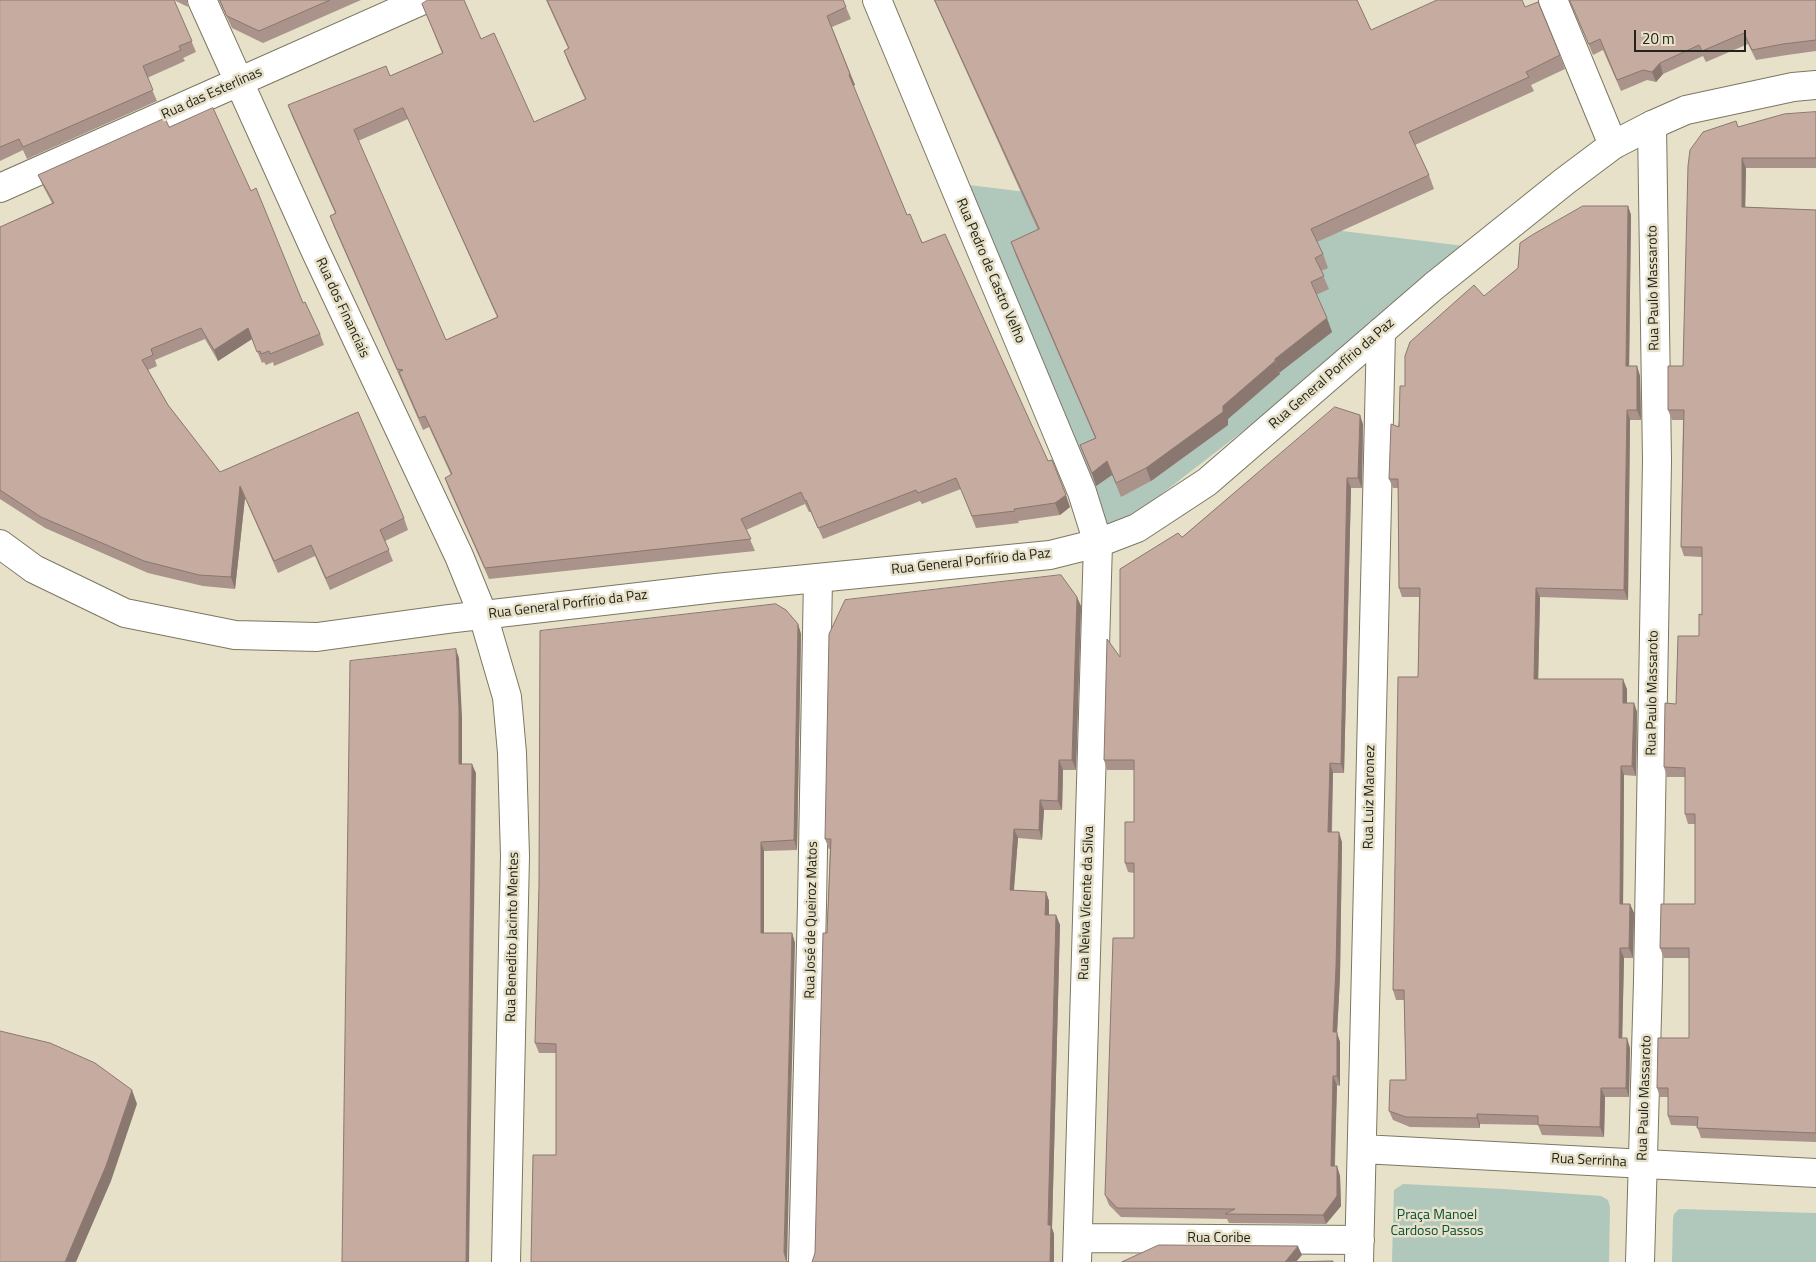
<!DOCTYPE html>
<html>
<head>
<meta charset="utf-8">
<style>
	body { margin:0 }
	#map { position:relative; width:1816px; height:1262px; overflow:hidden; background:#e6e1c8; font-family:"Titillium Web",sans-serif }
	canvas { display:block }
	.scale { position:absolute; left:1634px; top:30px; width:112px; height:22px; box-sizing:border-box; border:2px solid #242319; border-top:0; padding-left:6px; font-size:15px; line-height:18px; white-space:nowrap; color:#242319; -webkit-text-stroke:4px #e6e1c8; paint-order:stroke }
</style>
</head>
<body>
<div id="map">
<canvas width="1816" height="1262"></canvas>
<div class="scale">20 m</div>
</div>
<script>
const ctx = document.querySelector('canvas').getContext('2d');
ctx.lineJoin = 'round';
function paint(path, color) {
  ctx.fillStyle = color;
  ctx.fill(path, 'evenodd');
}
function strokePath(path, color, width, dash) {
  ctx.strokeStyle = color;
  ctx.lineWidth = width;
  ctx.lineCap = dash ? 'butt' : 'round';
  ctx.setLineDash(dash || []);
  ctx.stroke(path);
}
function write(font, color, halo, rows, align = 'center') {
  ctx.font = font + ' "Titillium Web",sans-serif';
  ctx.lineWidth = 5;
  ctx.setLineDash([]);
  ctx.textBaseline = 'middle';
  ctx.strokeStyle = halo;
  ctx.fillStyle = color;
  for (const [text, x, y, turn = 0] of rows) {
    ctx.save();
    ctx.translate(x, y);
    ctx.rotate((+turn || 0) * Math.PI / 180);
    ctx.textAlign = isNaN(turn) ? turn : align;
    if (halo) ctx.strokeText(text, 0, 0);
    ctx.fillText(text, 0, 0);
    ctx.restore();
  }
}
paint(new Path2D(`
	M 953,183 L 1480,248 L 1098,543 Z
	M 1403,1184 L 1503,1189 L 1601,1196 L 1608,1200 L 1610,1207 L 1609,1262 L 1392,1262 L 1394,1190 Z
	M 1679,1209 L 1816,1213 L 1816,1262 L 1672,1262 L 1673,1219 L 1674,1214 Z`), '#b0c7bc');
const minor = new Path2D(`
	M 202,0 L 315,250 L 459,556 L 483,615 L 507,697 L 512,753 L 515,856 L 506,1262
	M 877,0 L 1082,492 L 1098,543 L 1077,1262
	M 1553,0 L 1613,145
	M 0,188 L 423,0
	M 1362,1149 L 1816,1173
	M 1078,1238 L 1360,1240
	M 803,1262 L 812,905 L 818,578
	M 1359,1262 L 1381,332
	M 1640,1262 L 1648,981 L 1657,461 L 1652,125`);
const tertiary = new Path2D(`
	M 0,544 L 34,569 L 125,613 L 235,635 L 317,637 L 448,619 L 716,588 L 1050,555 L 1098,543 L 1137,528 L 1207,482 L 1434,286 L 1565,181 L 1613,145 L 1652,125 L 1686,110 L 1793,87 L 1816,85`);
strokePath(minor, '#7c7761', 30);
strokePath(tertiary, '#7c7761', 30);
strokePath(minor, '#fff', 28);
strokePath(tertiary, '#fff', 28);
paint(new Path2D(`
	M 0,0 L 187,0 L 188,7 L 174,0 L 196,52 L 183,58 L 185,61 L 147,78 L 157,101 L 27,159 L 23,150 L 0,161 Z
	M 219,0 L 361,0 L 263,43 L 232,28 Z
	M 546,0 L 843,0 L 851,19 L 832,27 L 855,85 L 853,86 L 907,215 L 1048,461 L 1070,507 L 1060,515 L 1018,521 L 1019,523 L 976,528 L 961,489 L 922,504 L 920,501 L 823,539 L 811,512 L 809,512 L 805,504 L 746,530 L 755,551 L 489,579 L 449,489 L 445,478 L 451,475 L 429,427 L 423,430 L 334,227 L 330,216 L 335,213 L 292,116 L 288,105 L 390,76 L 442,53 L 422,4 L 481,39 L 534,122 L 585,99 L 568,62 L 564,51 L 568,48 ZM 408,119 L 497,317 L 446,340 L 358,141 Z
	M 934,0 L 1357,0 L 1371,30 L 1525,7 L 1560,55 L 1565,69 L 1531,85 L 1534,91 L 1415,145 L 1429,175 L 1434,189 L 1317,242 L 1323,254 L 1328,268 L 1321,271 L 1329,289 L 1316,295 L 1332,332 L 1279,373 L 1280,374 L 1228,419 L 1228,425 L 1151,481 L 1121,497 L 1112,475 L 1096,486 L 1085,458 L 1080,445 L 1095,438 L 1016,256 L 1011,242 L 1038,230 Z
	M 1570,0 L 1816,0 L 1816,51 L 1787,55 L 1756,60 L 1748,44 L 1706,62 L 1703,56 L 1663,74 L 1656,82 L 1647,80 L 1621,91 L 1603,50 L 1593,55 Z
	M 1816,112 L 1816,168 L 1746,168 L 1745,207 L 1816,210 L 1816,1142 L 1701,1138 L 1697,1126 L 1671,1125 L 1668,1116 L 1668,1097 L 1660,1097 L 1657,1088 L 1689,1038 L 1689,958 L 1664,958 L 1660,948 L 1695,904 L 1695,824 L 1688,824 L 1685,814 L 1685,777 L 1667,777 L 1664,767 L 1676,704 L 1699,636 L 1702,615 L 1702,557 L 1684,556 L 1681,547 L 1683,420 L 1672,420 L 1668,410 L 1683,366 L 1738,127 Z
	M 169,127 L 251,191 L 303,303 L 320,334 L 324,345 L 274,366 L 273,362 L 266,365 L 264,362 L 262,363 L 252,339 L 218,361 L 205,339 L 155,360 L 157,366 L 148,370 L 168,405 L 220,472 L 404,518 L 408,530 L 385,541 L 393,561 L 330,590 L 315,556 L 278,573 L 245,498 L 235,589 L 203,586 L 148,573 L 45,528 L 0,499 L 0,227 L 52,203 L 43,186 L 38,175 Z
	M 1628,206 L 1631,215 L 1629,366 L 1637,366 L 1640,376 L 1641,420 L 1630,420 L 1628,600 L 1540,597 L 1538,679 L 1627,689 L 1627,703 L 1634,703 L 1637,712 L 1636,776 L 1624,775 L 1623,904 L 1630,904 L 1634,913 L 1633,958 L 1624,958 L 1622,1038 L 1630,1048 L 1629,1097 L 1605,1097 L 1604,1137 L 1542,1135 L 1538,1125 L 1480,1124 L 1480,1128 L 1410,1127 L 1393,1120 L 1389,1111 L 1406,1080 L 1404,1000 L 1396,1000 L 1393,990 L 1418,677 L 1419,597 L 1402,597 L 1399,588 L 1398,488 L 1393,488 L 1389,479 L 1405,386 L 1484,296 Z
	M 1363,424 L 1362,488 L 1351,488 L 1344,773 L 1333,773 L 1332,832 L 1342,842 L 1340,977 L 1337,1033 L 1340,1042 L 1340,1086 L 1337,1085 L 1335,1166 L 1337,1166 L 1340,1176 L 1341,1206 L 1326,1224 L 1229,1223 L 1227,1219 L 1121,1217 L 1109,1205 L 1105,1195 L 1134,938 L 1134,873 L 1128,872 L 1125,863 L 1134,822 L 1134,770 L 1107,770 L 1104,760 L 1120,657 L 1182,537 Z
	M 1081,606 L 1076,770 L 1063,770 L 1062,810 L 1044,810 L 1042,840 L 1018,838 L 1014,890 L 1046,892 L 1049,901 L 1049,915 L 1056,915 L 1060,925 L 1052,1228 L 1054,1234 L 813,1261 L 815,1253 L 830,849 L 829,849 L 825,839 Z
	M 798,624 L 801,634 L 797,850 L 764,851 L 764,933 L 792,933 L 795,943 L 556,1155 L 556,1053 L 539,1053 L 535,1043 Z`), '#a9938a');
paint(new Path2D(`
	M 1660,63 L 1663,74 L 1656,82 L 1652,72 Z
	M 850,74 L 855,85 L 853,86 L 849,75 Z
	M 1742,158 L 1746,168 L 1745,217 L 1742,207 Z
	M 1628,206 L 1631,215 L 1629,376 L 1626,366 Z
	M 1327,318 L 1332,332 L 1279,373 L 1275,359 Z
	M 248,328 L 252,339 L 218,361 L 214,350 Z
	M 1275,361 L 1280,374 L 1228,419 L 1228,425 L 1151,481 L 1146,468 L 1223,406 Z
	M 1637,366 L 1640,376 L 1641,420 L 1637,410 Z
	M 1627,410 L 1630,420 L 1628,600 L 1624,590 Z
	M 1360,415 L 1363,424 L 1362,488 L 1358,478 Z
	M 1107,461 L 1112,475 L 1096,486 L 1092,473 Z
	M 1347,478 L 1351,488 L 1344,773 L 1341,764 Z
	M 240,486 L 245,498 L 235,589 L 231,577 Z
	M 1066,495 L 1070,507 L 1060,515 L 1055,503 Z
	M 1536,588 L 1540,597 L 1538,688 L 1534,679 Z
	M 1077,597 L 1081,606 L 1076,770 L 1072,760 Z
	M 798,624 L 801,634 L 797,850 L 794,840 Z
	M 456,649 L 459,658 L 462,717 L 462,773 L 459,764 Z
	M 1623,679 L 1627,689 L 1627,712 L 1623,703 Z
	M 1634,703 L 1637,712 L 1636,776 L 1632,766 Z
	M 1059,760 L 1063,770 L 1062,810 L 1058,801 Z
	M 1330,763 L 1333,773 L 1331,842 L 1328,832 Z
	M 472,764 L 476,773 L 469,1262 L 466,1262 Z
	M 1621,766 L 1624,775 L 1623,913 L 1620,904 Z
	M 1040,800 L 1044,810 L 1042,840 L 1039,830 Z
	M 1014,829 L 1018,838 L 1013,899 L 1010,890 Z
	M 1339,832 L 1342,842 L 1340,977 L 1337,1033 L 1340,1042 L 1340,1086 L 1337,1076 L 1333,1032 Z
	M 761,842 L 764,851 L 764,943 L 761,933 Z
	M 1046,892 L 1049,901 L 1049,925 L 1045,915 Z
	M 1630,904 L 1634,913 L 1633,958 L 1629,948 Z
	M 1056,915 L 1060,925 L 1052,1228 L 1054,1234 L 1054,1262 L 1050,1262 L 1048,1225 Z
	M 792,933 L 795,943 L 787,1262 L 784,1252 Z
	M 1620,948 L 1624,958 L 1622,1048 L 1619,1038 Z
	M 1627,1038 L 1630,1048 L 1629,1097 L 1626,1088 Z
	M 1333,1076 L 1337,1085 L 1334,1176 L 1331,1166 Z
	M 1601,1088 L 1605,1097 L 1604,1137 L 1600,1127 Z
	M 132,1090 L 137,1104 L 111,1181 L 76,1262 L 65,1262 Z
	M 1477,1114 L 1480,1124 L 1480,1128 L 1477,1118 Z
	M 1337,1166 L 1340,1176 L 1341,1206 L 1326,1224 L 1323,1215 Z
	M 1298,1246 L 1302,1255 L 1296,1262 L 1285,1262 Z`), '#8a7870');
const building = new Path2D(`
	M 0,0 L 174,0 L 192,41 L 179,46 L 181,50 L 143,66 L 153,90 L 23,147 L 19,139 L 0,147 Z
	M 220,0 L 330,0 L 259,31 L 227,16 Z
	M 428,0 L 464,0 L 481,39 L 494,33 L 534,122 L 586,99 L 564,51 L 569,48 L 547,0 L 843,0 L 846,7 L 827,16 L 850,74 L 849,75 L 907,215 L 910,214 L 922,243 L 945,234 L 1048,461 L 1052,460 L 1066,495 L 1055,503 L 1014,509 L 1015,511 L 972,516 L 956,478 L 918,493 L 916,490 L 818,528 L 806,500 L 805,501 L 801,492 L 741,519 L 751,539 L 485,568 L 445,478 L 452,474 L 425,416 L 419,418 L 399,372 L 403,370 L 397,369 L 330,216 L 336,213 L 288,105 L 386,66 L 390,76 L 443,53 L 422,4 ZM 403,108 L 498,317 L 446,340 L 354,130 Z
	M 935,0 L 1357,0 L 1371,30 L 1437,0 L 1522,0 L 1525,7 L 1538,2 L 1560,55 L 1526,72 L 1529,77 L 1409,132 L 1429,175 L 1311,229 L 1323,254 L 1315,258 L 1324,276 L 1311,282 L 1327,318 L 1275,359 L 1275,361 L 1223,406 L 1223,412 L 1146,468 L 1116,483 L 1107,461 L 1092,473 L 1080,445 L 1096,438 L 1011,242 L 1039,229 Z
	M 1570,0 L 1816,0 L 1816,40 L 1783,44 L 1752,50 L 1744,33 L 1702,51 L 1699,45 L 1660,63 L 1652,72 L 1643,70 L 1617,80 L 1600,39 L 1589,44 Z
	M 213,108 L 251,191 L 256,188 L 303,303 L 305,302 L 320,334 L 270,354 L 269,351 L 261,354 L 260,351 L 257,352 L 248,328 L 214,350 L 201,328 L 151,349 L 153,355 L 142,360 L 168,405 L 220,472 L 358,412 L 404,518 L 380,530 L 389,550 L 326,578 L 311,545 L 274,561 L 240,486 L 231,577 L 199,575 L 144,561 L 41,517 L 0,490 L 0,227 L 54,203 L 38,175 L 165,118 L 169,127 Z
	M 1816,112 L 1816,158 L 1742,158 L 1742,207 L 1816,210 L 1816,1133 L 1697,1128 L 1698,1117 L 1668,1116 L 1668,1088 L 1657,1088 L 1658,1038 L 1689,1038 L 1689,948 L 1660,948 L 1661,904 L 1695,904 L 1695,814 L 1685,814 L 1685,768 L 1664,767 L 1665,703 L 1676,704 L 1678,636 L 1699,636 L 1699,614 L 1702,615 L 1702,547 L 1681,547 L 1684,410 L 1668,410 L 1668,366 L 1683,366 L 1688,166 L 1690,150 L 1703,132 L 1736,121 L 1738,127 L 1784,114 Z
	M 1583,206 L 1628,206 L 1626,366 L 1637,366 L 1637,410 L 1627,410 L 1624,590 L 1536,588 L 1534,679 L 1623,679 L 1623,703 L 1634,703 L 1632,766 L 1621,766 L 1620,904 L 1630,904 L 1629,948 L 1620,948 L 1619,1038 L 1627,1038 L 1626,1088 L 1601,1088 L 1600,1127 L 1538,1125 L 1538,1116 L 1477,1114 L 1477,1118 L 1406,1117 L 1389,1111 L 1390,1080 L 1406,1080 L 1404,990 L 1393,990 L 1398,677 L 1418,677 L 1420,588 L 1399,588 L 1398,479 L 1389,479 L 1391,424 L 1399,427 L 1400,386 L 1405,386 L 1405,356 L 1410,342 L 1474,285 L 1484,296 L 1518,268 L 1520,243 L 1532,235 Z
	M 1335,407 L 1360,415 L 1358,478 L 1347,478 L 1341,764 L 1330,763 L 1328,832 L 1339,832 L 1336,967 L 1333,1032 L 1337,1032 L 1337,1076 L 1333,1076 L 1331,1166 L 1337,1166 L 1337,1196 L 1323,1215 L 1225,1214 L 1235,1209 L 1117,1208 L 1105,1195 L 1113,938 L 1134,938 L 1134,863 L 1125,863 L 1125,822 L 1134,822 L 1134,760 L 1104,760 L 1107,639 L 1120,657 L 1120,569 L 1178,533 L 1182,537 Z
	M 1061,575 L 1077,597 L 1072,760 L 1059,760 L 1058,801 L 1040,800 L 1039,830 L 1014,829 L 1010,890 L 1046,892 L 1045,915 L 1056,915 L 1048,1225 L 1051,1225 L 1050,1262 L 812,1262 L 815,1253 L 823,933 L 827,933 L 831,839 L 825,839 L 829,634 L 845,600 Z
	M 776,604 L 786,610 L 798,624 L 794,840 L 761,842 L 761,933 L 792,933 L 784,1252 L 786,1260 L 788,1262 L 531,1262 L 533,1155 L 556,1155 L 556,1044 L 535,1043 L 539,885 L 540,631 Z
	M 456,649 L 459,708 L 459,764 L 472,764 L 466,1262 L 342,1262 L 350,661 Z
	M 0,1031 L 50,1043 L 95,1063 L 132,1090 L 106,1166 L 65,1262 L 0,1262 Z
	M 1159,1245 L 1298,1246 L 1285,1262 L 1333,1261 L 1333,1262 L 1122,1262 Z`);
paint(building, '#c5aba0');
strokePath(building, '#8a7870', 1);
write('14px', '#242319', '#e6e1c8', [
	["Rua das Esterlinas",212,94,-24],
	["Rua Pedro de Castro Velho",990,271,67],
	["Rua Paulo Massaroto",1654,288,-91],
	["Rua dos Financiais",342,308,65],
	["Rua General Porfírio da Paz",1332,374,-41],
	["Rua General Porfírio da Paz",971,562,-6],
	["Rua General Porfírio da Paz",568,605,-7],
	["Rua Paulo Massaroto",1653,693,-89],
	["Rua Luiz Maronez",1370,797,-89],
	["Rua Neiva Vicente da Silva",1087,903,-88],
	["Rua José de Queiroz Matos",812,920,-89],
	["Rua Benedito Jacinto Mentes",513,937,-89],
	["Rua Paulo Massaroto",1645,1098,-88],
	["Rua Serrinha",1589,1161,3],
	["Rua Coribe",1219,1239]
]);
write('14px', '#085038', '#e6e1c8', [
	["Praça Manoel",1437,1216],
	["Cardoso Passos",1437,1232]
]);
</script>
</body>
</html>
